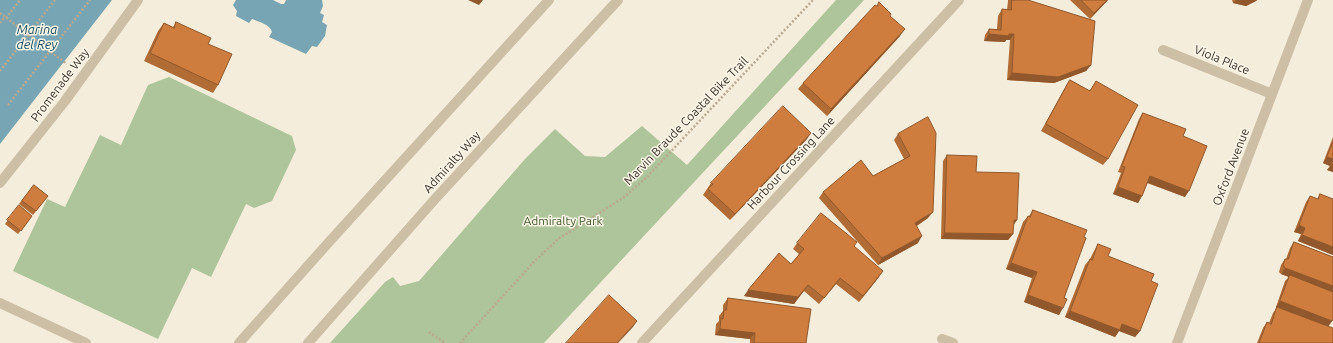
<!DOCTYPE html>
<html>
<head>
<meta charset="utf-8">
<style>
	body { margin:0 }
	canvas { display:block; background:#f4eddb }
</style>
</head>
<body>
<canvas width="1333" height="343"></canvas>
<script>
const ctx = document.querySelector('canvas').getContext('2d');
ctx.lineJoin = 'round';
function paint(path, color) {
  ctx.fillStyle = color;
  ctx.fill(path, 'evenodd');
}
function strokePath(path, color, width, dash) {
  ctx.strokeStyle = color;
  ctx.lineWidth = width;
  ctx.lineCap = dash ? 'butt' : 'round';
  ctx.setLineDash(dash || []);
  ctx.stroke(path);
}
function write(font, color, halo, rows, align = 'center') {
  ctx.font = font + ' Ubuntu,sans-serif';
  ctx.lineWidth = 3;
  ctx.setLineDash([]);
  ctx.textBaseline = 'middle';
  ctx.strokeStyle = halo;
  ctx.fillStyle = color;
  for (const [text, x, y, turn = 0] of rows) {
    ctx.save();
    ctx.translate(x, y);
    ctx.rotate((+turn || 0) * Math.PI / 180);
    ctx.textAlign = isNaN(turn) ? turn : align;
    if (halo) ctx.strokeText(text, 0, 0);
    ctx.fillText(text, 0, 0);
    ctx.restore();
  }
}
paint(new Path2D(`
	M 836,0 L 864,0 L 544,343 L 330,343 L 385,282 L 393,277 L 400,286 L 419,281 L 525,159 L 555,129 L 585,156 L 605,157 L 642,126 L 687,165 Z
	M 169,77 L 292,136 L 296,150 L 272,201 L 254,208 L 246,204 L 211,277 L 192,268 L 158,339 L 13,271 L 47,199 L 65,207 L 100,135 L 121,145 L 148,85 Z`), '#aec49a');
paint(new Path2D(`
	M 0,0 L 112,0 L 0,144 Z
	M 236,0 L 273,0 L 281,4 L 284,4 L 286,0 L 322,0 L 323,6 L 320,13 L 324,15 L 322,22 L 327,25 L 325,36 L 317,47 L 312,46 L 306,54 L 269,37 L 272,32 C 270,24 259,22 252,19 L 249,23 L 236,16 L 237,11 L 233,5 Z`), '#78a5b3');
strokePath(new Path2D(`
	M 0,13 L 67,64
	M 6,18 L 20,0
	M 0,23 L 5,17
	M 0,71 L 55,0
	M 8,105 L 90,0
	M 429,332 L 445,343
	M 460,343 L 533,263 L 558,239 L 623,198 L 646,178 L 813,0`), '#b9a990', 2.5, [2, 2]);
strokePath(new Path2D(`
	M 0,183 L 65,101 L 138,0
	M 0,303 L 86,343`), '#cdbfa6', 10);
strokePath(new Path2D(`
	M 1163,50 L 1272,94
	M 942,339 L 953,343
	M 642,343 L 959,0
	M 1177,343 L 1308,0`), '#cdbfa6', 10);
strokePath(new Path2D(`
	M 239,343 L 329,242 L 549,0
	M 308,343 L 435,199 L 618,0`), '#cdbfa6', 10);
paint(new Path2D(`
	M 1008,0 L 1028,0 L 1091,65 L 1086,71 L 1054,83 L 1007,80 L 1010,40 L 1006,40 L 1005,42 L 984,41 L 985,35 L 989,29 L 997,29 L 998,16 L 1002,9 L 1007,10 L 1008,1 Z
	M 1070,0 L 1108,0 L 1090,19 Z
	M 1232,0 L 1257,0 L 1256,1 L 1246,6 L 1233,3 Z
	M 890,16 L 900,36 L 827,116 L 798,89 L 803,83 Z
	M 176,22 L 208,44 L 218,85 L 213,93 L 144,61 L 158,31 L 164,23 L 173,27 Z
	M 1070,80 L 1090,91 L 1096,81 L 1108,159 L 1103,165 L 1041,131 L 1066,86 Z
	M 1143,113 L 1183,136 L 1185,197 L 1147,183 L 1142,196 L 1138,203 L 1113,194 L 1121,173 L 1118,172 L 1139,119 Z
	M 928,117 L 928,218 L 917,226 L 918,243 L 878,265 L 819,198 L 823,192 L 873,176 L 904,159 L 894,140 L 898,134 Z
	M 1333,137 L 1333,172 L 1327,170 L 1330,166 L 1323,163 Z
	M 807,139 L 730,220 L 703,195 L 711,183 Z
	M 947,155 L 976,172 L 1013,226 L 1013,234 L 1008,240 L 941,239 L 943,161 Z
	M 34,185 L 48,196 L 33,215 L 19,204 Z
	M 1320,194 L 1333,199 L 1333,255 L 1298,241 L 1301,234 L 1294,232 L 1306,202 L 1310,196 L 1317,199 Z
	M 19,205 L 32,216 L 18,234 L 5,224 Z
	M 1033,210 L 1084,237 L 1059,315 L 1024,302 L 1032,278 L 1006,269 L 1023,222 L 1028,216 L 1029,216 Z
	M 1294,242 L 1333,257 L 1333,320 L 1328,326 L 1333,343 L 1257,343 L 1263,328 L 1267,322 L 1269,323 L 1273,313 L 1277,307 L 1276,307 L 1285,281 L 1289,277 L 1281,274 L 1279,272 L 1281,265 L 1285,259 L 1286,259 L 1290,248 Z
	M 797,243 L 854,246 L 879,277 L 859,302 L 836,284 L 819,304 L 804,291 L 794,304 L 744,296 L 791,264 L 799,254 L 793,249 Z
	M 1098,244 L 1108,256 L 1151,281 L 1140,331 L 1135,337 L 1119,331 L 1115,337 L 1065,317 L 1085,265 L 1090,259 L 1094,251 Z
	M 728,298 L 806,343 L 750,343 L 750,339 L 715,335 L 716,324 L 719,321 L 719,316 L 723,311 L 723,305 Z`), '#b16c36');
paint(new Path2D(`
	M 468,0 L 483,0 L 479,5 Z
	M 1107,0 L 1108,0 L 1090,19 L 1094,13 Z
	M 1236,0 L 1257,0 L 1256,1 L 1246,6 L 1233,3 Z
	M 905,29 L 900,36 L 827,116 L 831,109 Z
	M 989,34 L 1014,34 L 1010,40 L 1006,40 L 1005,42 L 984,41 Z
	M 1091,65 L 1086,71 L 1054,83 L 1007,80 L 1012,73 Z
	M 811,133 L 807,139 L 730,220 L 735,214 Z
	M 1327,157 L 1333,159 L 1333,161 L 1330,166 L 1323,163 Z
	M 1332,164 L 1333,164 L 1333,172 L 1327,170 Z
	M 1150,176 L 1189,191 L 1185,197 L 1146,182 Z
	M 1118,187 L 1142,196 L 1138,203 L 1113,194 Z
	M 933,212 L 928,218 L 911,229 L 915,223 Z
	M 1014,220 L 1017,220 L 1013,226 Z
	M 1299,225 L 1305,228 L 1301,234 L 1294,232 Z
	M 945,233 L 1013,234 L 1008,240 L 941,239 Z
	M 1302,235 L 1333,247 L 1333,255 L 1298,241 Z
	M 922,236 L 918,243 L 878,265 L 882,258 Z
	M 1011,263 L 1037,272 L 1032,278 L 1006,269 Z
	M 1285,268 L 1333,286 L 1333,293 L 1290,275 L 1289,277 L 1281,274 Z
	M 883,271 L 879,277 L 859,302 L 863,296 Z
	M 840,278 L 836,284 L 819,304 L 824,298 Z
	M 808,285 L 794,304 L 744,296 L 748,290 Z
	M 1028,295 L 1063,308 L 1059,315 L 1024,302 Z
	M 1280,301 L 1332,321 L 1328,327 L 1276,307 Z
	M 1070,311 L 1122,324 L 1140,331 L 1135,337 L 1119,331 L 1115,337 L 1065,317 Z
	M 637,321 L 633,327 L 618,343 L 617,343 Z
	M 720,329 L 755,333 L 750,339 L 715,335 Z`), '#90582c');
const building = new Path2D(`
	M 1012,0 L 1028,0 L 1095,21 L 1091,65 L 1058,77 L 1012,73 L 1014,34 L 1009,34 L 1009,36 L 989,34 L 989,29 L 1001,30 L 1002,9 L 1011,10 Z
	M 1081,0 L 1107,0 L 1094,13 Z
	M 879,2 L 891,14 L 890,16 L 905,29 L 831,109 L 803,83 L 875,5 L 877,6 Z
	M 176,22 L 211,38 L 208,44 L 232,54 L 218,85 L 150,53 L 164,23 L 174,28 Z
	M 1070,80 L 1090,91 L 1096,81 L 1138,105 L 1108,159 L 1046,124 Z
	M 783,106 L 811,133 L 735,214 L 708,189 L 713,184 L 711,183 Z
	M 1143,113 L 1186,129 L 1183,136 L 1207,146 L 1189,191 L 1150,176 L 1142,196 L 1118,187 L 1125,167 L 1122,166 Z
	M 928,117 L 936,133 L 933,212 L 915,223 L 922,236 L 882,258 L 823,192 L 861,160 L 873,176 L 910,156 L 898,134 Z
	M 1333,142 L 1333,159 L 1327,157 Z
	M 947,155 L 977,156 L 976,172 L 1019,173 L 1017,220 L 1014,220 L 1013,234 L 945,233 Z
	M 34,185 L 48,196 L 36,211 L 22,201 Z
	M 1320,194 L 1333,199 L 1333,247 L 1302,235 L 1305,228 L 1299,225 L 1310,196 L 1318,199 Z
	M 19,205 L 32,216 L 21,231 L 7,220 Z
	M 1033,210 L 1087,230 L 1084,237 L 1086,238 L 1064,298 L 1067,299 L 1063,308 L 1028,295 L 1037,272 L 1011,263 L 1028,216 L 1030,217 Z
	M 821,213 L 857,242 L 854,246 L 883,271 L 863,296 L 840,278 L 824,298 L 808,285 L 798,297 L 748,290 L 779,253 L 791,264 L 804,249 L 797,243 Z
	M 1294,242 L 1333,257 L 1333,286 L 1285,268 L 1283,265 L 1285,259 L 1288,259 Z
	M 1098,244 L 1111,249 L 1108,256 L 1154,274 L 1151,281 L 1158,284 L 1140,331 L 1122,324 L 1120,330 L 1070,311 L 1090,259 L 1092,260 Z
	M 1290,275 L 1333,292 L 1333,319 L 1332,321 L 1280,301 Z
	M 609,295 L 637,321 L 617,343 L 566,343 Z
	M 728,298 L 811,309 L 806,343 L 754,343 L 755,333 L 720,329 L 721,318 L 723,319 L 724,310 L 726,310 Z
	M 1277,307 L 1333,328 L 1333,343 L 1259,343 L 1267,322 L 1271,324 Z`);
paint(building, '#ce7d3f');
strokePath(building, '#90582c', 1);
write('12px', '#383028', '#fbf6e8', [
	["Viola Place",1222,60,22],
	["Promenade Way",60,85,-53],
	["Marvin Braude Coastal Bike Trail",686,121,-46],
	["Admiralty Way",452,162,-48],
	["Harbour Crossing Lane",791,163,-47],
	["Oxford Avenue",1231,167,-69]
]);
write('12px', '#3e5829', '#fbf6e8', [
	["Admiralty Park",563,221]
]);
write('italic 13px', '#1a4c5d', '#fbf6e8', [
	["Marina",37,30],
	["del Rey",37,45]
]);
</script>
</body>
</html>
